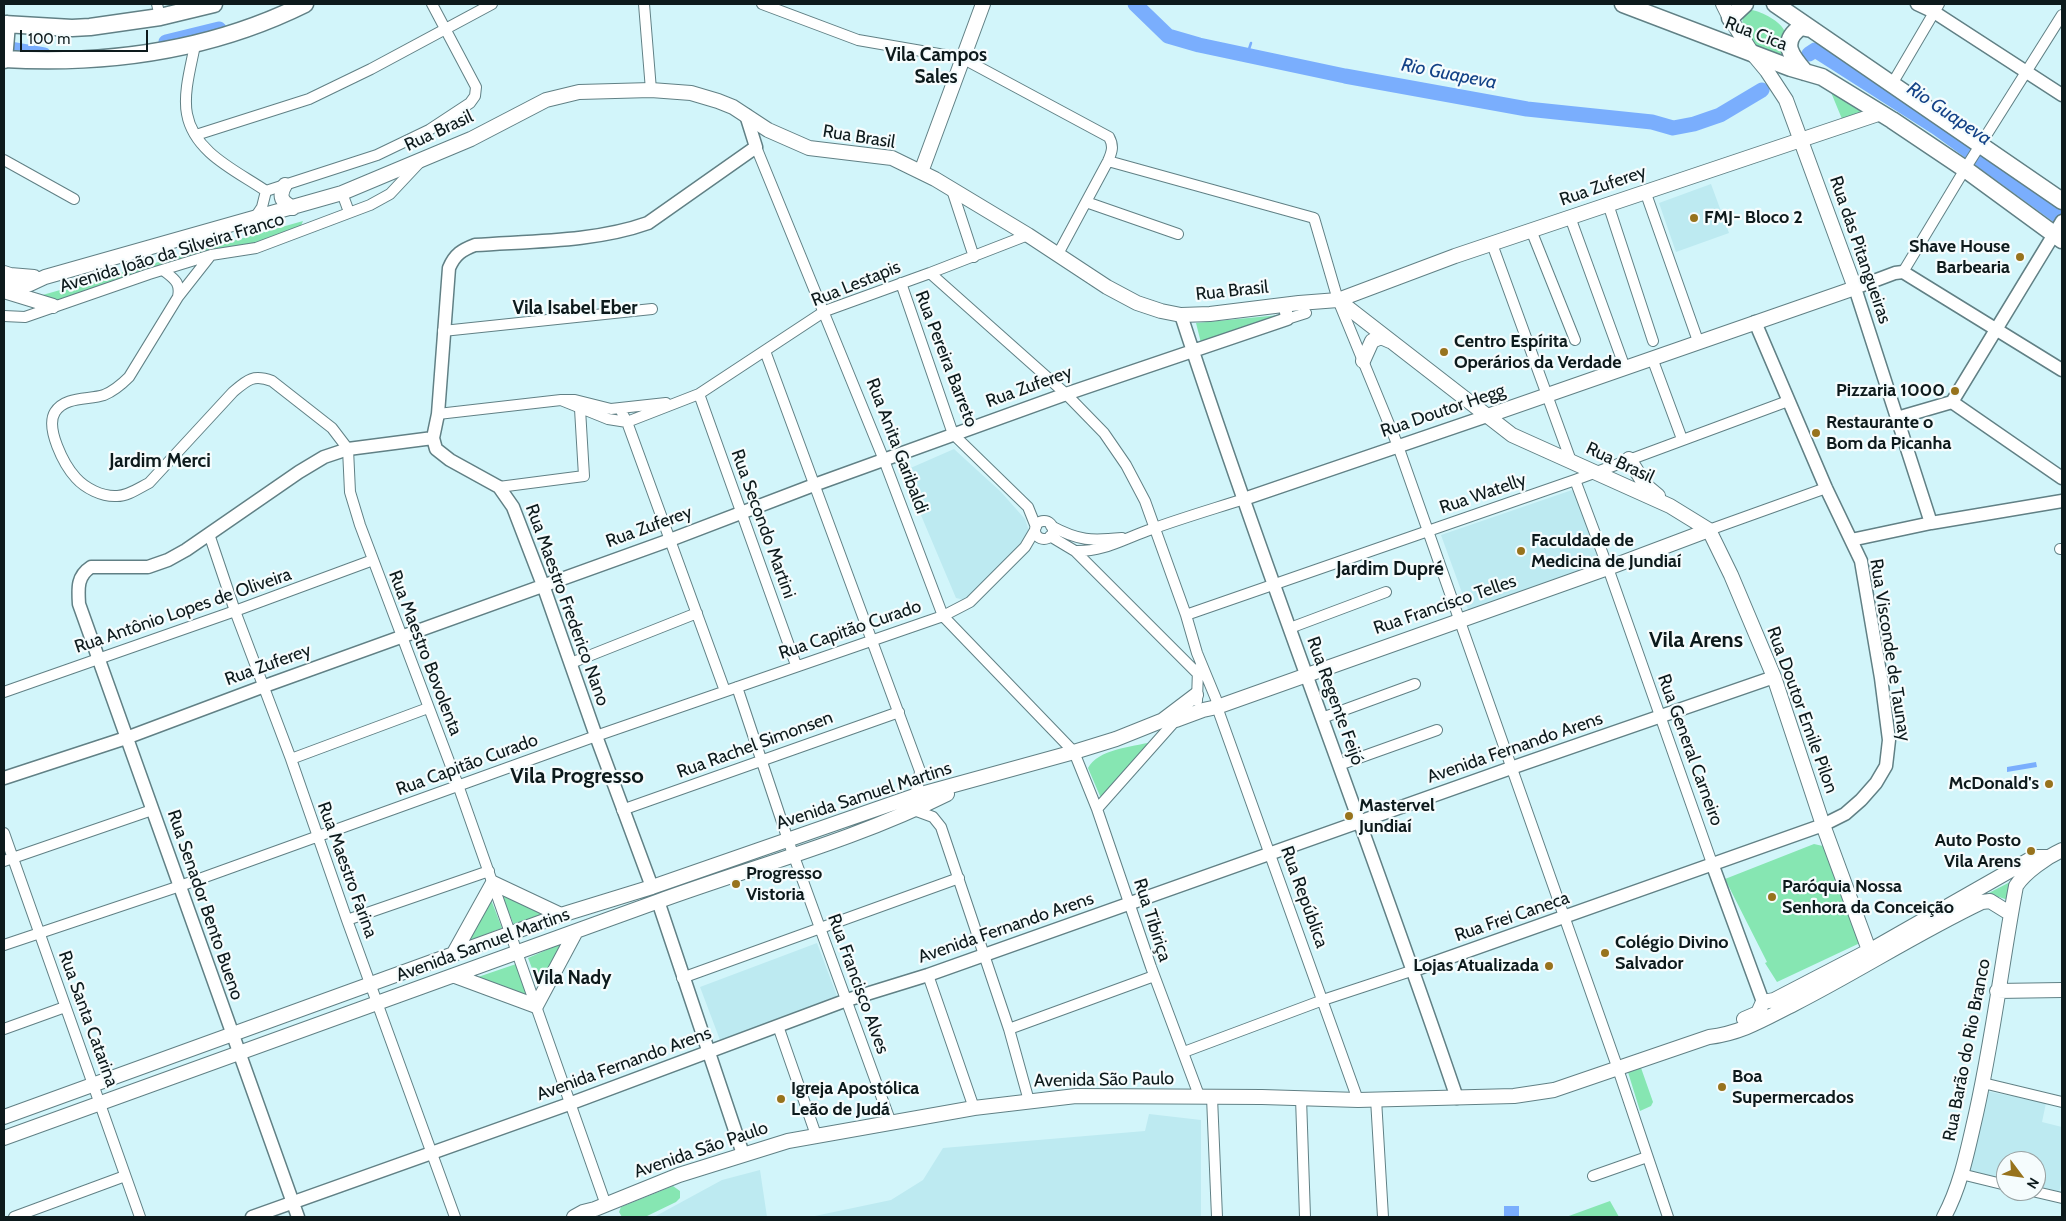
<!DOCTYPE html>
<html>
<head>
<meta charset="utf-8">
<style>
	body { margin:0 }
	#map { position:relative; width:2066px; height:1221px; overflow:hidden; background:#d2f5fa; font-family:Cabin,sans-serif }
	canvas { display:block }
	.frame { position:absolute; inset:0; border:5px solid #0d1a1c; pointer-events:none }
	.north { position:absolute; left:1996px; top:1151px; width:50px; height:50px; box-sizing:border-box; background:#f5fcfd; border:1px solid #98a2a3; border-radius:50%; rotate:121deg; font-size:14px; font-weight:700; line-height:20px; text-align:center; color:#0d1a1c }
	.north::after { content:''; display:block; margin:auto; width:18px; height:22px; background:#97731d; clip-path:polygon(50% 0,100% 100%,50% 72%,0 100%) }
	.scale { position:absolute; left:20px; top:30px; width:128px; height:22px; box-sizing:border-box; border:2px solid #0d1a1c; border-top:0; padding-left:6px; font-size:15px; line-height:18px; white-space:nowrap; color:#0d1a1c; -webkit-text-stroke:4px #f5fcfd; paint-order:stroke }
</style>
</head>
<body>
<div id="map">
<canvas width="2066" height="1221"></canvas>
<div class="frame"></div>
<div class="north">N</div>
<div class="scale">100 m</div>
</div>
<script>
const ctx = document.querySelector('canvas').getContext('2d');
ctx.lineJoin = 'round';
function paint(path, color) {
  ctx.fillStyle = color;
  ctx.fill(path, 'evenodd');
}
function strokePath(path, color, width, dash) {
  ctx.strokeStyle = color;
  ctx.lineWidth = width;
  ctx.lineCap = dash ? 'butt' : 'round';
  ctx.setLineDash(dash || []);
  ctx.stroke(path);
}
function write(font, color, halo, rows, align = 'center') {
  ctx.font = font + ' Cabin,sans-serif';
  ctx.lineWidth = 4.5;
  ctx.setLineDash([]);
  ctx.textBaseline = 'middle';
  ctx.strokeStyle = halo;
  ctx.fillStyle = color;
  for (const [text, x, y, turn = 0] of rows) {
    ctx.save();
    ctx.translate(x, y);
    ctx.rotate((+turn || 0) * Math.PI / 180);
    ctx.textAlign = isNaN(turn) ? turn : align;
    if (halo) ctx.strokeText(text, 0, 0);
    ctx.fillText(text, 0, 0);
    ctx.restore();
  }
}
paint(new Path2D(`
	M 1711,184 L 1729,233 L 1676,252 L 1659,203 Z
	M 954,449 L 1001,492 L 1025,519 L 1031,537 L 969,601 L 956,598 L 904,475 L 906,470 Z
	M 1575,489 L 1602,567 L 1469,612 L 1441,535 Z
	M 817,943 L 837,996 L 720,1040 L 700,987 Z
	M 1986,1091 L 2046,1103 L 2042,1122 L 2062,1127 L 2062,1178 L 2059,1194 L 2036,1189 L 2036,1161 L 2006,1161 L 2006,1182 L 1966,1172 Z
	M 1149,1114 L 1201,1120 L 1201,1217 L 810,1217 L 891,1200 L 923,1180 L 943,1148 L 1145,1131 Z
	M 760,1170 L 767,1217 L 654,1217 L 722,1180 Z`), '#bdeaf1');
paint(new Path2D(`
	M 1752,10 C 1762,12 1781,21 1785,32 C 1787,37 1786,46 1786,52 L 1782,55 C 1774,54 1762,51 1755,46 C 1752,44 1750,39 1748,36 C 1742,25 1738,17 1752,10 Z
	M 1828,85 L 1865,112 L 1842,119 Z
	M 303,221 L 299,230 L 53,302 L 32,298 Z
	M 1280,315 L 1201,343 L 1196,323 Z
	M 1151,742 L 1104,796 L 1100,796 L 1088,768 C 1098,749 1132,747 1151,742 Z
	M 1814,844 L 1823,846 L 1829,858 L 1860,943 L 1777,982 L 1765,963 L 1767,962 L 1725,879 Z
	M 2012,881 L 2009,888 L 2008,900 L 1999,897 L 1983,896 Z
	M 500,891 L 552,914 L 514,925 Z
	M 490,897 L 502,928 L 464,943 Z
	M 565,942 L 540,989 L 528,958 Z
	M 516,964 L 528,998 L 478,977 Z
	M 1640,1065 L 1653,1102 L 1651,1106 L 1640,1111 L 1627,1069 Z
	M 673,1186 L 680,1191 L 680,1198 L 676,1202 L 645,1217 L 622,1217 L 619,1212 L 621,1207 Z
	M 1610,1201 L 1619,1217 L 1566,1217 Z`), '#86e6b2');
paint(new Path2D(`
	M 2036,762 L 2037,767 L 2007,772 L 2007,767 Z
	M 1504,1206 L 1519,1206 L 1519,1217 L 1504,1217 Z`), '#7aaefd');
strokePath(new Path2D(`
	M 1247,55 L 1251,43`), '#7aaefd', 2.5);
strokePath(new Path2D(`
	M 1135,4 L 1168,36 L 1199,45 L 1345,76 L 1527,109 L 1652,122 L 1673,128 L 1694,124 L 1720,115 L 1762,90
	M 166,42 L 219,29
	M 4,48 L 44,55
	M 1809,54 L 1815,50 L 1937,128 L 2062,219`), '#7aaefd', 15);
const minor = new Path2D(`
	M 157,4 L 160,17
	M 644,4 L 651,90
	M 762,4 L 858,40 L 962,58 L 1109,137 C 1114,146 1112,152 1108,161 L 1058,254
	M 195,45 C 191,66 183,93 187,114 C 194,153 237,171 266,191
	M 1892,84 L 1939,4
	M 196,135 L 309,99 L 371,69 L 492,4
	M 756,147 L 884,460 L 943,616 L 1074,752 L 1097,809 L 1151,967 L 1200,1098
	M 4,160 L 74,199
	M 1108,161 L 1314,218 L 1338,300 L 1398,446 L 1618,1069 L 1668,1217
	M 952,190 L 974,257
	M 266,191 L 377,155 L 429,130 L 470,103 L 475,96 L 476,87 L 432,4
	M 1645,191 L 1698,341
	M 342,193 L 349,212
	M 1086,202 L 1178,234
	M 1608,204 L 1653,341
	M 1570,217 L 1625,368
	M 254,219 L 262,207 L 266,191
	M 1531,230 L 1575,340
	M 1492,244 L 1571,461
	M 211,255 L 178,297 L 129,377 C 122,384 114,391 104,395 C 89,400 65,396 55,412 C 45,428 64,465 76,478 C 85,488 102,497 117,496 C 128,496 139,488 149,483 L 233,392 C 247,380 253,374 272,381 L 332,428 L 348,449 L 350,492 L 360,525 L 458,785 L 606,1205
	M 163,270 C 174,279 181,282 178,297
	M 1903,272 L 1965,169 L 2062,15
	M 930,273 L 1066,394 L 1104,433 L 1126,465 L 1145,501 L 1186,615 L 1197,653 L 1216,699 L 1217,707 L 1358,1100
	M 901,283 L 953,434 L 1028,507 L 1036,527
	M 4,316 L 25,317 L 149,274 L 211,255 L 256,248 L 370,205 L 390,194 L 420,162
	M 1287,319 L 1306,313
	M 443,331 L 652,309
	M 765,351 L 920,771 L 918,787 L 914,796
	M 1652,358 L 1682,439
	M 699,394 L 796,665
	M 561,400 L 608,419 L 627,422 L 699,394 L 825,311 L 930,273 L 1028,235
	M 620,409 L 627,422 L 725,691
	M 438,414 L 561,400 L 575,400 L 611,409 L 666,403
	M 1575,480 L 1608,568 L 1713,866
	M 499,487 L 584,476 L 580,409
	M1035 530a9 9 0 1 1 18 0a9 9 0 1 1-18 0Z
	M 1051,526 C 1079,541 1091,541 1122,538
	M 1709,530 L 1826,488
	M 209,534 L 235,611 L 291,759 L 347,920 L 455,1217
	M 1050,536 L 1075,551 L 1198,674
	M 2060,549 L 2062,549
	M 1075,551 C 1104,552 1125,538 1152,529 C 1182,518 1213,509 1244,499
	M 1186,615 L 1575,480 L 1788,401
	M 1290,628 L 1386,592
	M 571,663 L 697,613
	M 737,687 L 788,840 L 891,1123
	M 4,692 L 235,611 L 373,560
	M 1197,701 L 1198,669
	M 1322,718 L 1415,684
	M 291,759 L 428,708
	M 1339,765 L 1437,730
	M 1097,809 L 1176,720
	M 622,810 L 899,712
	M 914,810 L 933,817 L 941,827 L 1009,1029 L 1029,1101
	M 4,833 L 140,1217
	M 4,861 L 152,810
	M 347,920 L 489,871
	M 4,945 L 180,886 L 596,736 L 943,616 L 970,602 L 1025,547 L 1035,530
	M 928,975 L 974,1108
	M 682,978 L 959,878
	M 778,1026 L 816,1135
	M 4,1029 L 65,1007
	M 1009,1029 L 1154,976
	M 1184,1052 L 1323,1000 L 1414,970
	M 1983,1083 L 2062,1102
	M 1212,1097 L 1217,1217
	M 1301,1098 L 1305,1217
	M 1376,1099 L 1383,1217
	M 1961,1174 L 2006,1185
	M 1593,1176 L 1647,1157
	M 2032,1191 L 2062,1198
	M 14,1217 L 125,1176`);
const tertiary = new Path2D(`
	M 1917,4 L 1934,12 L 2062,95
	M 1181,315 C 1267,578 1368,836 1457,1098
	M 1952,402 L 2062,221
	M 1952,402 L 2062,478
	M 1897,418 L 1952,402
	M 1244,499 L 1487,416
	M 1931,523 L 1855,288 L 1895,273 L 1903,272 L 2062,370
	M 1851,540 L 1931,523 L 2062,501
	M 4,778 L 126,738 L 262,687 L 670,540 L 814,485 L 1066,394 L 1287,319 L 1285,305
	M 1713,866 L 1763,1002
	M 652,887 L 596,736 L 543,585 L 513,507 L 499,487 L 450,460 L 436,449 L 433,438 L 438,414 L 449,268 C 455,254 462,250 475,245 C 531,241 595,242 648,223 L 756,147 L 746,115
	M 658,901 L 743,1154
	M 1414,970 L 1823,825 L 1845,814 L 1861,800 L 1876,783 L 1886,766 L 1889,740 L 1881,678 L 1861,561 L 1826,488 L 1755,322
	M 252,1217 L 569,1104 L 847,1000 L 928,975 L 1511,768 L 1774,677
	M 298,1217 C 225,1013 151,809 79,604 C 78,588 77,576 91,567 L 148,567 L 168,560 L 186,550 L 299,472 L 324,457 L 348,449 L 433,438`);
const secondary = new Path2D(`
	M 921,172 L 983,4
	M 285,185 C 278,197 282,202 293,208
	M 4,273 L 10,275 L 34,277
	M 4,287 L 30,284 L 45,277 L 342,193 L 471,139 L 546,100 L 579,92 L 651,90 L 691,93 L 718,101 L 733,107 L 768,130 L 809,148 L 892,158 L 935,179 L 1028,235 L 1107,287 L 1137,303 L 1161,311 L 1181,315 L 1210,314 L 1299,303 L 1338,300 L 1455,256 L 1881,113
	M 4,291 L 53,306
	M 1338,300 L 1512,435 L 1670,506 L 1709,530 L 1731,575 L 1774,677 L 1823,825 L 1869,950
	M 1363,361 L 1372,341 L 1381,337 L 1390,341
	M 1487,416 L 1855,288 L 1786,100 L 1767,71 L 1752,53 L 1730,18 L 1723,4
	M 1629,459 L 1646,486 L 1658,496
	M 1163,720 L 1196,695
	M 453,955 L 493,883 L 561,915
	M 455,976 L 536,1006 L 575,933
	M 1997,991 L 2062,990
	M 1744,1019 L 1758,1013 L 1763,1002 L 1774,1000 L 1876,947 L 2034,857 L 2048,857
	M 4,1117 L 561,915 L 652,887 L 914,796 L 1074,752 L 1116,739 L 1161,721 L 1176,720 L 1203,710 L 1217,707 L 1608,568 L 1709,530
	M 4,1138 C 222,1060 440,980 659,901 C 755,866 855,840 947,794
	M 574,1217 L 583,1212 L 595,1209 L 679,1175 L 788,1141 L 974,1108 L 1076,1096 L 1262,1097 L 1358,1100 L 1514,1096 L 1554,1090 L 1709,1037 C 1742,1033 1764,1019 1794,1004 C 1857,972 1917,933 1982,902 L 1990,901 L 2011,914
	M 1944,1217 C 1959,1189 1966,1158 1973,1127 C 1992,1048 2001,966 2016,886 C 2025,872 2047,857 2062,850`);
const primary = new Path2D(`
	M 1623,4 L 1791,68 L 1822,77 L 1892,120 L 1965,169 L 2062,240
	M 1775,4 L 2062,201
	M 1730,18 L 1745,4
	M 4,24 L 72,28 L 90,27 L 160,17 L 214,4
	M 4,59 C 109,65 210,51 305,4
	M 4,60 L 7,24
	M 1805,72 C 1792,57 1779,42 1801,27 L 1811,29`);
strokePath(minor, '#618085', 12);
strokePath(tertiary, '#618085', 15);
strokePath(secondary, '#618085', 16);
strokePath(primary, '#618085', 19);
strokePath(minor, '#fff', 10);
strokePath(tertiary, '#fff', 12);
strokePath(secondary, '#fff', 14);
strokePath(primary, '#fff', 16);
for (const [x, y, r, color] of [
	[1694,218,5,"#97731d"],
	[2020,257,5,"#97731d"],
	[1444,352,5,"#97731d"],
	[1955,391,5,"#97731d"],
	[1816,433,5,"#97731d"],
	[1521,551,5,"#97731d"],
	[2049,784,5,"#97731d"],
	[1349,816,5,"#97731d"],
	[2031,851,5,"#97731d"],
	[736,884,5,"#97731d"],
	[1772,897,5,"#97731d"],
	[1605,953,5,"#97731d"],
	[1549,966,5,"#97731d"],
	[1722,1087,5,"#97731d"],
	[781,1099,5,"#97731d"]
]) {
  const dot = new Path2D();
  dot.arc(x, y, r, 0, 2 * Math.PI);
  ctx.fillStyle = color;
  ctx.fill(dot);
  strokePath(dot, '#f5fcfd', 2);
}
write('18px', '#0d1a1c', '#f5fcfd', [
	["Rua Cica",1756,34,21],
	["Rua Brasil",439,131,-25],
	["Rua Brasil",859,137,9],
	["Rua Zuferey",1603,186,-19],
	["Rua das Pitangueiras",1860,250,71],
	["Avenida João da Silveira Franco",172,253,-17],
	["Rua Lestapis",856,284,-22],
	["Rua Brasil",1232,291,-6],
	["Rua Pereira Barreto",946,359,69],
	["Rua Zuferey",1029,387,-20],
	["Rua Doutor Hegg",1443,411,-19],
	["Rua Anita Garibaldi",897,446,69],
	["Rua Brasil",1620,463,25],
	["Rua Watelly",1483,494,-19],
	["Rua Secondo Martini",763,524,70],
	["Rua Zuferey",649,527,-20],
	["Rua Maestro Frederico Nano",567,605,70],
	["Rua Francisco Telles",1445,605,-19],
	["Rua Antônio Lopes de Oliveira",183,611,-19],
	["Rua Capitão Curado",850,630,-19],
	["Rua Visconde de Taunay",1890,650,81],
	["Rua Maestro Bovolenta",425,653,69],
	["Rua Zuferey",268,665,-20],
	["Rua Regente Feijó",1335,701,70],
	["Rua Doutor Emile Pilon",1802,710,70],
	["Rua Rachel Simonsen",755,745,-20],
	["Avenida Fernando Arens",1515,748,-19],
	["Rua General Carneiro",1690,750,70],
	["Rua Capitão Curado",467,765,-20],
	["Avenida Samuel Martins",864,796,-18],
	["Rua Maestro Farina",347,870,70],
	["Rua República",1304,897,70],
	["Rua Senador Bento Bueno",205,905,71],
	["Rua Frei Caneca",1512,917,-19],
	["Rua Tibiriça",1152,920,72],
	["Avenida Fernando Arens",1006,928,-19],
	["Avenida Samuel Martins",483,945,-20],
	["Rua Francisco Alves",858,984,70],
	["Rua Santa Catarina",88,1019,70],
	["Rua Barão do Rio Branco",1967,1050,-79],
	["Avenida Fernando Arens",624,1064,-20],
	["Avenida São Paulo",1104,1080,-1],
	["Avenida São Paulo",701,1150,-19]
]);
write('bold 18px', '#0d1a1c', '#f5fcfd', [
	["FMJ- Bloco 2",1704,218],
	["Shave House",2010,247,"right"],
	["Barbearia",2010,268,"right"],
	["Centro Espírita",1454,342],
	["Operários da Verdade",1454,363],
	["Pizzaria 1000",1945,391,"right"],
	["Restaurante o",1826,423],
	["Bom da Picanha",1826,444],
	["Faculdade de",1531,541],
	["Medicina de Jundiaí",1531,562],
	["McDonald's",2039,784,"right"],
	["Mastervel",1359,806],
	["Jundiaí",1359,827],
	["Auto Posto",2021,841,"right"],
	["Vila Arens",2021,862,"right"],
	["Progresso",746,874],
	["Vistoria",746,895],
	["Paróquia Nossa",1782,887],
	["Senhora da Conceição",1782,908],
	["Colégio Divino",1615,943],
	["Salvador",1615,964],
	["Lojas Atualizada",1539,966,"right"],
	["Boa",1732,1077],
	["Supermercados",1732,1098],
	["Igreja Apostólica",791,1089],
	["Leão de Judá",791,1110]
], 'left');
write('bold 19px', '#0d1a1c', '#f5fcfd', [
	["Vila Campos",936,55],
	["Sales",936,77],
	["Vila Isabel Eber",575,308],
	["Jardim Merci",160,461],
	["Jardim Dupré",1390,569],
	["Vila Nady",572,978]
]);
write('italic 19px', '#134287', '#f5fcfd', [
	["Rio Guapeva",1449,74,11],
	["Rio Guapeva",1949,114,34]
]);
write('bold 22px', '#0d1a1c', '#f5fcfd', [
	["Vila Arens",1696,641],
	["Vila Progresso",577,777]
]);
</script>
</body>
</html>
